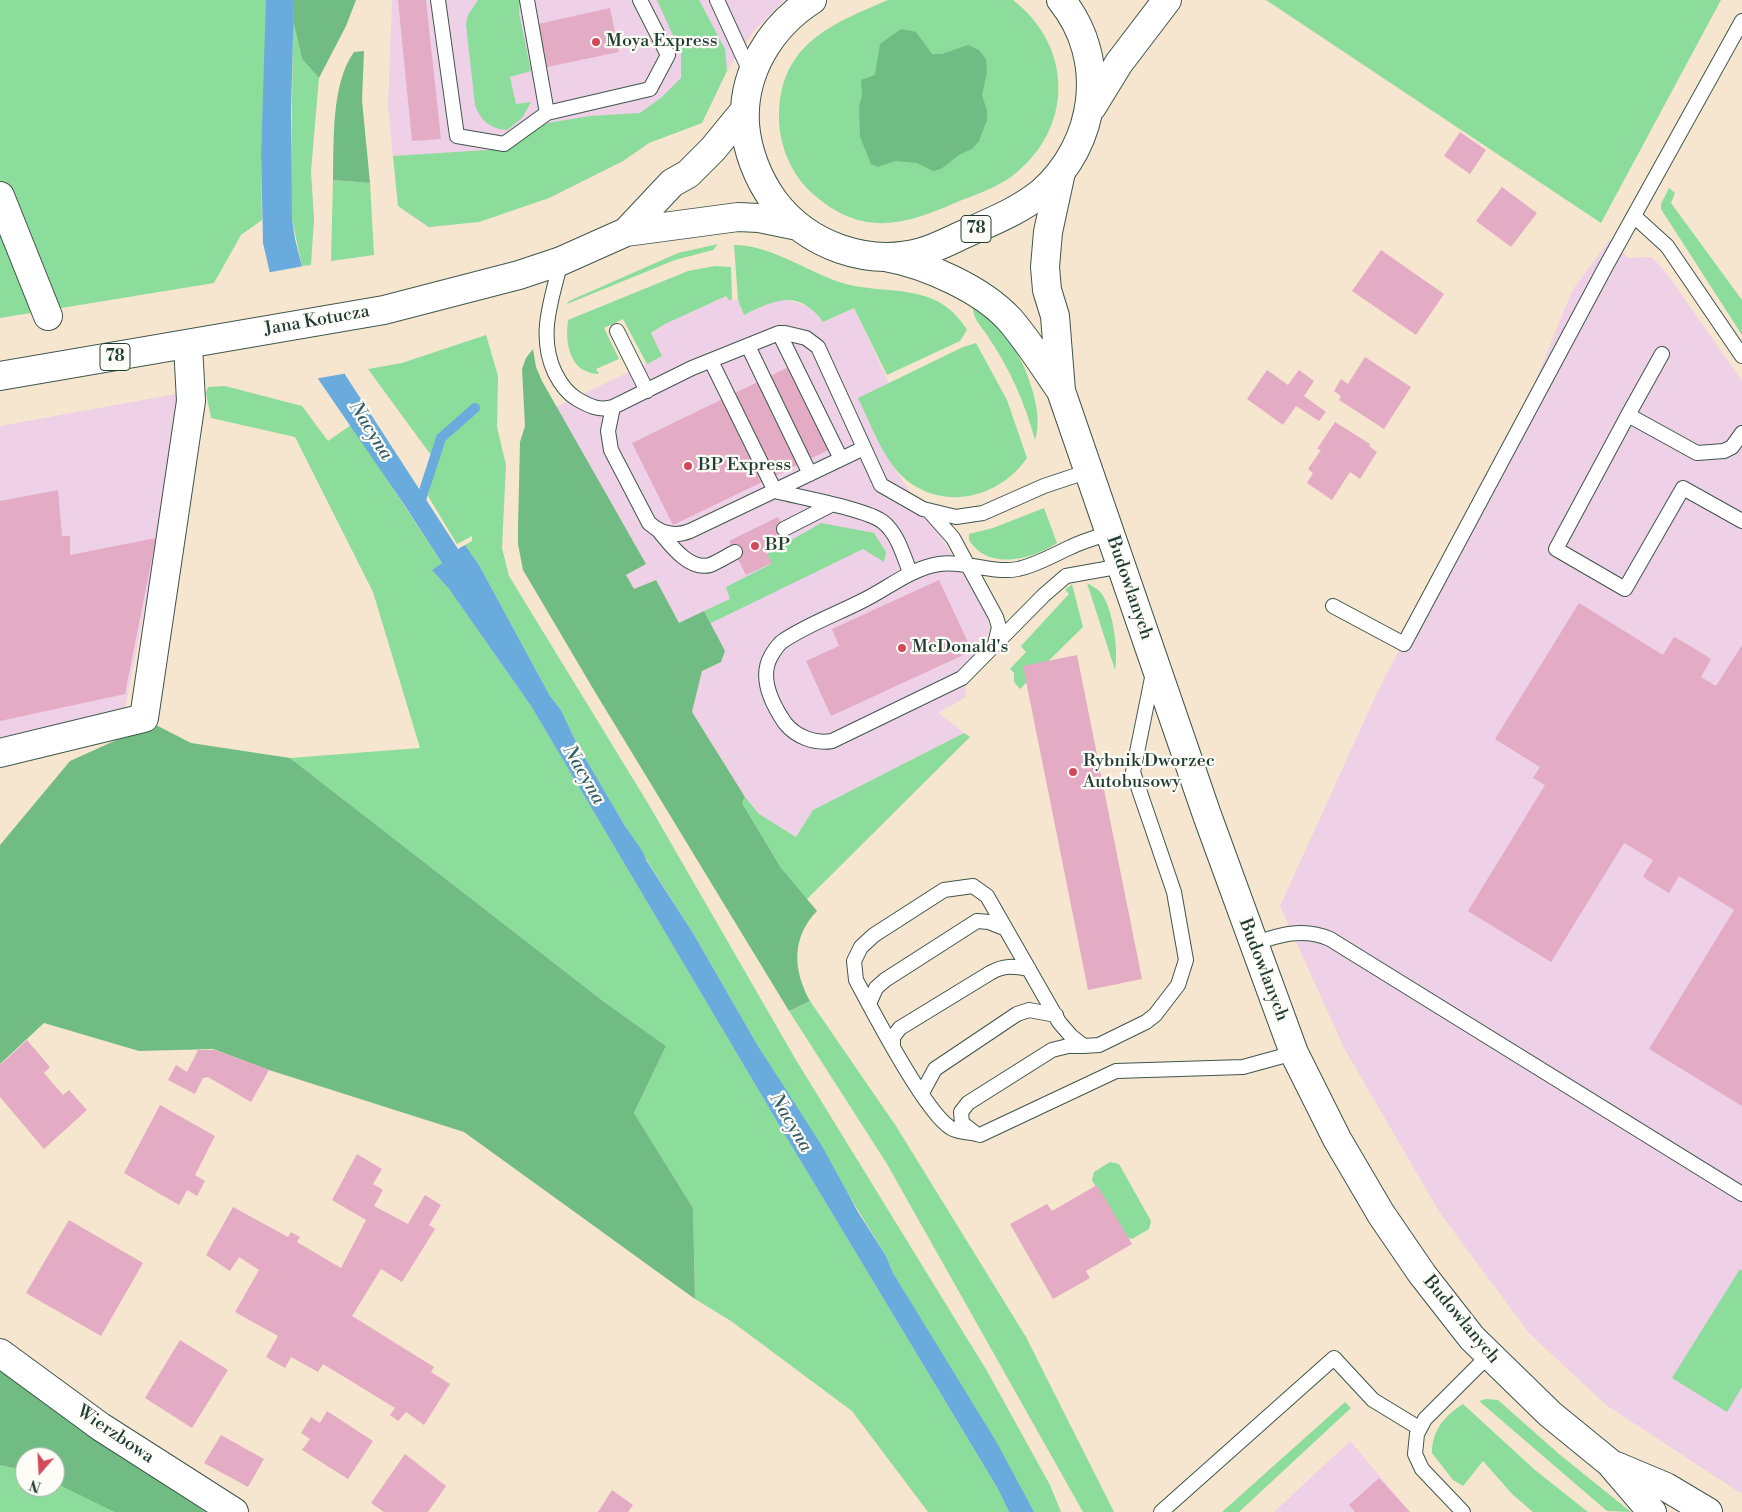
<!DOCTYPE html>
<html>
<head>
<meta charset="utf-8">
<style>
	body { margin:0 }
	#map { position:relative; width:1742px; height:1512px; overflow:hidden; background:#f6e6d0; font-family:"Libre Bodoni",serif }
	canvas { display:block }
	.north { position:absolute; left:15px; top:1447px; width:50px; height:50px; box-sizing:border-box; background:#fdfcf7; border:1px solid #a4b0a9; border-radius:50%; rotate:199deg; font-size:14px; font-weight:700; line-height:20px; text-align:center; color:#1f3d34 }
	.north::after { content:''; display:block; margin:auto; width:18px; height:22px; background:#d1495b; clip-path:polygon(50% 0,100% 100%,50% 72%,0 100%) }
</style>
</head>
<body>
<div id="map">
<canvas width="1742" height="1512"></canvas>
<div class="north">N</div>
</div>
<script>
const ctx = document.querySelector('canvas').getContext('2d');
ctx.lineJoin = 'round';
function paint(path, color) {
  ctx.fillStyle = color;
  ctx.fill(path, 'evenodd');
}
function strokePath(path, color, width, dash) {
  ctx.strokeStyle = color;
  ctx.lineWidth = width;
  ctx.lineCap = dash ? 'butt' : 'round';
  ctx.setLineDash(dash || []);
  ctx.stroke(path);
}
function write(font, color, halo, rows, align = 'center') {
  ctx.font = font + ' "Libre Bodoni",serif';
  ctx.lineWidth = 4.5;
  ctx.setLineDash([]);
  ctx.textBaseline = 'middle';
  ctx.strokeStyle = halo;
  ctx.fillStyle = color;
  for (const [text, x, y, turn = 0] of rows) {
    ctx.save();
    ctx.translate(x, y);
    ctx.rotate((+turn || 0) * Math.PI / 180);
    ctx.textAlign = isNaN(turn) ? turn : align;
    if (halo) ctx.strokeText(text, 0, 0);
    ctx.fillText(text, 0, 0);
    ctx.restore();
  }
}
paint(new Path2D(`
	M 392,0 L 784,0 L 753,32 L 706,103 L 623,161 L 549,198 L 429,228 L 398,206 L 388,107 Z
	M 1610,239 L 1628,258 L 1652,257 L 1667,274 L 1742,381 L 1742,1494 L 1606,1405 L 1529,1333 L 1440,1213 L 1344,1048 L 1280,906 L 1376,695 L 1526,404 L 1572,291 Z
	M 726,296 L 729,300 L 738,300 L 744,315 L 774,301 L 785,299 L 809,307 L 823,322 L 854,308 L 889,383 L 859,398 L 888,459 L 941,537 L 986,612 L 990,629 L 984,648 L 964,669 L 966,697 L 938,713 L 964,733 L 813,810 L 796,837 L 759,814 L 745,797 L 692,712 L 702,671 L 655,580 L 634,590 L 626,575 L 646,564 L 556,407 L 662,356 L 651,334 L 665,324 Z
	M 187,392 L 124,714 L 0,743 L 0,426 Z
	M 1350,1441 L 1410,1512 L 1274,1512 Z`), '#eed0e7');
paint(new Path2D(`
	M 0,0 L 267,0 L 261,153 L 262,220 L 241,235 L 214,283 L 0,318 Z
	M 478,0 L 520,0 L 519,13 L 531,71 L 510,77 L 516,104 L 531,102 L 522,118 L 507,130 C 490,129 480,120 475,105 L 466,24 L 468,15 Z
	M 657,0 L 699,0 L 725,49 L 727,71 L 702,123 L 649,143 L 623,161 L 549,198 L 479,222 L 429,227 L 398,206 L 393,156 L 503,149 L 547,123 L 590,116 L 640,113 L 662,97 L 681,78 L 681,53 Z
	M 888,0 L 1013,0 C 1074,47 1074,130 1011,177 C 995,188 975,195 957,202 C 903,226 862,237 813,194 C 791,175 778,143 779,114 C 781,43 832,24 888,0 Z
	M 1266,0 L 1721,0 L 1601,223 Z
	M 293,20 L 302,59 L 319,78 L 311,171 L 314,219 L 311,265 L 302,266 L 292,219 L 291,187 Z
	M 333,180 L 370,183 L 374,255 L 331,261 Z
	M 1669,188 L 1675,193 L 1671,203 L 1742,300 L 1742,335 L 1661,209 L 1661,204 Z
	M 718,244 L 713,250 L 675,260 L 567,304 L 569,301 L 678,253 Z
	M 734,245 C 773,245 810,274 846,284 C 876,292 908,287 937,301 C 949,307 960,318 967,330 L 960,341 L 887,375 L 854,308 L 823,322 C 798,288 775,300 744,315 L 738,300 Z
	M 715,266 L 731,267 L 732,300 L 729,300 L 726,296 L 665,324 L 651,333 L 662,356 L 647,364 L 623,319 L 604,328 L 619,359 L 596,369 L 599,374 C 569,373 565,343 568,320 L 688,271 Z
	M 973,308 C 983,315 993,322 1001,330 C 1022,352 1046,411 1035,440 C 1025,403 1009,367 987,335 C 982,327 973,319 973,308 Z
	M 486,335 L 498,376 L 497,427 L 506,465 L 502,548 L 509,576 L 649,805 L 796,1060 L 987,1371 L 1050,1485 L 1061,1512 L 1034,1512 L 893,1273 L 886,1256 L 758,1046 L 693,933 L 625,826 L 577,744 L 561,710 L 550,696 L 479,565 L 465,545 L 472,541 L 472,536 L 457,544 L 428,496 L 436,462 L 368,369 L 402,363 Z
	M 976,343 L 1007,400 L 1027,458 C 995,504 929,513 893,466 C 878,446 869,420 858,398 L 963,347 Z
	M 225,386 L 302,406 L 328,441 L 351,425 L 442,563 L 432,570 L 449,589 L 531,706 L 788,1140 L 998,1489 L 1009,1512 L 928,1512 L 852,1411 L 731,1321 L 695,1299 L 693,1208 L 634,1113 L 666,1046 L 603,1001 L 290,758 L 420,748 L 373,592 L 295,437 L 211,418 L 206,393 L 208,387 Z
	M 1044,508 L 1057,543 C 1031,560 988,571 969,540 L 969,534 L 993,528 Z
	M 821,523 L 874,533 L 886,552 L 884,562 L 863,549 L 711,623 L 704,611 L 730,599 L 726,587 L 771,564 L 767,554 Z
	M 1087,583 C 1091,586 1097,588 1100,592 C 1113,605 1119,653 1115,670 Z
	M 1072,584 L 1083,627 L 1020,689 L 1014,682 L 1014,673 L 1010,669 L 1026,652 L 1021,646 L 1069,594 L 1065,590 Z
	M 964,733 L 970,737 L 806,900 L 781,868 L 742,803 L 745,797 L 759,814 L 796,837 L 813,810 Z
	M 810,1001 L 896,1126 L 1026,1337 L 1114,1512 L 1083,1512 L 887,1164 L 789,1011 Z
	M 1110,1162 L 1119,1164 L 1151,1221 L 1149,1229 L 1132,1239 L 1125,1237 L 1092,1180 L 1094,1172 Z
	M 1740,1269 L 1742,1271 L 1742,1387 L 1727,1412 L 1672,1378 Z
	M 1486,1399 L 1498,1400 L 1559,1454 L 1631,1512 L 1607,1511 L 1479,1401 Z
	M 1345,1402 L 1351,1408 L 1239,1512 L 1222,1512 Z
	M 1463,1404 L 1535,1470 L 1588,1512 L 1533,1512 L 1512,1494 L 1483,1461 L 1463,1486 L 1453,1480 L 1432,1453 C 1432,1431 1444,1416 1463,1404 Z
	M 0,1465 L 25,1471 L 25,1487 L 55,1487 L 55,1483 L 114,1512 L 0,1512 Z`), '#8cdc9b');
paint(new Path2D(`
	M 294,0 L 356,0 L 346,26 L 319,78 L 302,59 L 293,20 Z
	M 901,29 L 916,32 L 932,54 L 942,54 L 968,45 L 979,50 L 986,59 L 987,72 L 982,95 L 987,111 L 987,120 L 979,141 L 972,149 L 959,155 L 941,169 L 933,171 L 917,163 L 895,161 L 878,167 L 871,164 L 860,137 L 859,107 L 862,96 L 861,80 L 875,75 L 880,44 Z
	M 364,51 L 362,100 L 370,183 L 333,180 C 334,141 331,84 354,52 Z
	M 533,349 L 536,367 L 542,381 L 646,564 L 626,575 L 634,589 L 656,580 L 679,623 L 704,611 L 725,651 L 721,662 L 702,671 L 692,712 L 745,797 L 742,803 L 781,868 L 817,911 C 791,938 793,970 810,1001 L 789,1011 L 595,692 L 523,570 L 518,544 L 518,527 L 520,442 L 525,426 L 522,369 L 526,358 Z
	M 156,725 L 191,743 L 290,758 L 603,1001 L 666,1046 L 634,1113 L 693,1208 L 695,1299 L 464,1132 L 269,1070 L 213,1049 L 139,1051 L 44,1023 L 0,1064 L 0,845 L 70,761 L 123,737 L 131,730 Z
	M 0,1364 L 206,1512 L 114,1512 L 55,1483 L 55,1457 L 25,1457 L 25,1471 L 0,1465 Z`), '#71bc83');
paint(new Path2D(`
	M 266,0 L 294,0 L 291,113 L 292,219 L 295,239 L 309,294 L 324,334 L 346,376 L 458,549 L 465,545 L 479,565 L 550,696 L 561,710 L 577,744 L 625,826 L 643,852 L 646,860 L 693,933 L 758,1046 L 822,1146 L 858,1212 L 886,1256 L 893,1273 L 997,1443 L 1034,1512 L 1009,1512 L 998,1489 L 788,1140 L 531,706 L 449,589 L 432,570 L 442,563 L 405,506 L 297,348 L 277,304 L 263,243 L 261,153 Z`), '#6aabde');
paint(new Path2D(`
	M 304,266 L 311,293 L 327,332 L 348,373 L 314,379 L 295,349 L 275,306 L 266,273 Z`), '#f6e6d0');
strokePath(new Path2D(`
	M 419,506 L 441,438 L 475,408`), '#6aabde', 10);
paint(new Path2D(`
	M 398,0 L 426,0 L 441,139 L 412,141 Z
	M 610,8 L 619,52 L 547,67 L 538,24 Z
	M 1460,132 L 1486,150 L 1470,174 L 1444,156 Z
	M 1502,187 L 1537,213 L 1511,247 L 1476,221 Z
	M 1381,250 L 1444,294 L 1416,335 L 1352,291 Z
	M 1365,357 L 1411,387 L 1384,429 L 1339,400 L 1341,396 L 1334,391 L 1341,379 L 1348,384 Z
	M 801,361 L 841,444 L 673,525 L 632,443 Z
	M 1267,370 L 1288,385 L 1299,370 L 1314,381 L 1304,396 L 1326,412 L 1319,421 L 1296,406 L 1283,425 L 1247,399 Z
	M 1335,422 L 1370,444 L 1369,446 L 1377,452 L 1360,479 L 1350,472 L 1332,500 L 1307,483 L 1313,473 L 1308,469 L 1321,450 L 1317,449 Z
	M 58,490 L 62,536 L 70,536 L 70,555 L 156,538 L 125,694 L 0,721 L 0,501 Z
	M 778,517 L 789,540 L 766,552 L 772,563 L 746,575 L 729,541 Z
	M 939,580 L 972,651 L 831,716 L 806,661 L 839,646 L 832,629 Z
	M 1579,603 L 1663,655 L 1674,637 L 1687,644 L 1711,659 L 1701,677 L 1716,686 L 1742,645 L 1742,1106 L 1649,1049 L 1734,910 L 1679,876 L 1669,893 L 1646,879 L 1643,876 L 1653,860 L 1624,843 L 1551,962 L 1468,911 L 1545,785 L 1533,778 L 1540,767 L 1495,739 Z
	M 1077,655 L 1142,979 L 1088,990 L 1023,666 Z
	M 27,1040 L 50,1067 L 44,1073 L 63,1095 L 69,1090 L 87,1110 L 44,1149 L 0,1097 L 0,1065 Z
	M 198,1050 L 215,1050 L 269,1070 L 251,1102 L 208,1077 L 203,1078 L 195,1094 L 168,1080 L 176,1065 L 187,1072 Z
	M 160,1105 L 215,1136 L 195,1175 L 205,1181 L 197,1196 L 187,1190 L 179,1205 L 124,1173 Z
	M 357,1154 L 382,1169 L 373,1184 L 383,1190 L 374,1206 L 408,1224 L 425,1195 L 441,1205 L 429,1225 L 435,1229 L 402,1282 L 381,1269 L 352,1316 L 434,1367 L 431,1372 L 450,1384 L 424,1425 L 406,1412 L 398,1421 L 390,1415 L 395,1408 L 323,1364 L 318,1372 L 291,1357 L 285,1368 L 266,1357 L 278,1336 L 235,1312 L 259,1270 L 239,1257 L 230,1271 L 206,1255 L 233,1207 L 288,1237 L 291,1232 L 300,1237 L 297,1242 L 341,1268 L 366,1220 L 332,1200 Z
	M 1097,1185 L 1132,1244 L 1086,1271 L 1090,1278 L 1053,1299 L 1010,1224 L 1047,1204 L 1052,1211 Z
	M 69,1220 L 143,1263 L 101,1336 L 26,1293 Z
	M 180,1340 L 228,1370 L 192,1428 L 145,1398 Z
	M 327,1411 L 373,1441 L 348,1479 L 302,1450 L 310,1439 L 301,1433 L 311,1417 L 320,1423 Z
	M 221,1435 L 264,1459 L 248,1487 L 204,1463 Z
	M 405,1454 L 446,1486 L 428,1512 L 384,1512 L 371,1503 Z
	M 1379,1478 L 1410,1512 L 1355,1512 L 1349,1505 Z
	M 612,1490 L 633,1505 L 628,1512 L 598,1512 Z`), '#e4abc4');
const lane = new Path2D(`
	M 438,0 L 457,136 L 504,144 L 547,113 L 650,89 L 668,55 L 640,0
	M 527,0 L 547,113
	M 717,0 L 751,74
	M 1635,217 L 1667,246 L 1742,356
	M 561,261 C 552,299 537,335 555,373 C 560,383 567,393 577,399 C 589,406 599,411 613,407 L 692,368 L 779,333 L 785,333 L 806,338 L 818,347 L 881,485 L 923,509 L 956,517 L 983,513 L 1044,486 L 1089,471
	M 617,331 L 647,391
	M 779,333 L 841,459
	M 748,346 L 810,474
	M 711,361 L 775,491 C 798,497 867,509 883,522 C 898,534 903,555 910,572
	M 613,407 L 608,431 L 611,450 L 649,523 C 661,534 675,537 690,531 L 864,448
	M 1628,415 L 1662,354
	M 1742,433 L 1732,447 L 1724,451 L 1697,453 L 1628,415 L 1556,549 L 1625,589 L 1683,488 L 1742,521
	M 930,512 L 953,538 L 996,617 L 999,627 L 995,644
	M 784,529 L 831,505
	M 659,531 C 670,544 689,571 710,565 C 718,562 727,556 735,552
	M 1110,533 C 1097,537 1083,541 1071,547 C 1053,555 1037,565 1018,569 C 991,574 965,560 939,564 C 910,569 890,587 864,600 C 839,613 806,625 783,641 C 778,644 774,651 771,656 C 759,677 772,704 785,723 C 796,737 815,744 832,741 L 962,678 L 1044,595 L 1066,576 L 1122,566
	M 1333,606 L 1404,644 L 1606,266 L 1742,21
	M 1153,673 L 1133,772 L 1174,892 L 1186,960 L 1178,985 L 1155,1015 L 1146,1022 L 1099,1045 L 1084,1046 L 1071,1036 L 1059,1022 L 987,896 L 973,886 L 944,890 L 874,935 L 861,947 L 854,961 L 856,980 C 872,1010 926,1114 951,1128 C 959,1133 971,1132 980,1135 L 1116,1071 L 1243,1067 L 1294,1053
	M 1252,944 C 1279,935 1303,927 1330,939 L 1742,1194
	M 869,1004 L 876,988 L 885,980 L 977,921 L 989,922 L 1004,928
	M 893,1046 L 893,1037 L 900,1028 L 990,973 C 1004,965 1013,966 1029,969
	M 922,1093 L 935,1069 L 1017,1014 L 1029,1010 L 1056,1015
	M 975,1133 L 962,1123 L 961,1112 L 968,1103 L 1052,1050 L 1068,1046 L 1084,1046
	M 1161,1512 L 1334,1358 L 1373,1400 L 1419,1428
	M 1463,1512 L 1422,1469 L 1415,1454 L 1417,1434 L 1425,1419 L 1489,1355`);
const street = new Path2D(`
	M 0,196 L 48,316
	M 0,753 L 144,718 L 191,401 L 188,345
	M 0,1353 L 101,1427 L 234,1512`);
const secondary = new Path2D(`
	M 1061,172 L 1048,232 L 1045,267 L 1047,290 L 1055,316 L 1061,391 L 1207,815 L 1294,1053 L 1337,1139 L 1381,1214 L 1422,1274 L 1472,1338 L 1550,1414 L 1610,1463 L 1652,1512
	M 885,257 C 925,264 982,289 1010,320 C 1029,342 1045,368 1061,391
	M 1616,1466 L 1666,1487 L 1708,1512`);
const primary = new Path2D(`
	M 812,0 C 770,27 742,73 745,124 C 747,151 758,179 774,201 C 808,246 868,267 922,252 C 939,247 955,238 971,231 C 995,220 1020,210 1041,193 C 1097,144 1109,59 1061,0
	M 1092,107 L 1119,63 L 1167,0
	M 626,232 L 672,183 L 688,174 L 713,149 L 745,110
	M 0,376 L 384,310 L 519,275 L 561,261 L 626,232 L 738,217 L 759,218 L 798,226`);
strokePath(lane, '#3f564b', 16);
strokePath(street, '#3f564b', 30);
strokePath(secondary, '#3f564b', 30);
strokePath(primary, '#3f564b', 30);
strokePath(lane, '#fff', 14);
strokePath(street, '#fff', 28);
strokePath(secondary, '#fff', 28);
strokePath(primary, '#fff', 28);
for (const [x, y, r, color] of [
	[596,42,5,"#d1495b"],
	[688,466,5,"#d1495b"],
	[755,546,5,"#d1495b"],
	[902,648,5,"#d1495b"],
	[1073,772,5,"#d1495b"]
]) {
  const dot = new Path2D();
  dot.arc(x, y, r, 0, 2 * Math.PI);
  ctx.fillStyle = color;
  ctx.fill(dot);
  strokePath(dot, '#fdfcf7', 2);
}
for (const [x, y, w] of [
	[976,229,30],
	[115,357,30]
]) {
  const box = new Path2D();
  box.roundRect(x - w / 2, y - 13.5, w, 27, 4);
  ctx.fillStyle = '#fdfcf7';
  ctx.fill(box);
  strokePath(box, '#1f3d34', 1);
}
write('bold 16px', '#1f3d34', null, [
	["78",976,229],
	["78",115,357]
]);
write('18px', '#1f3d34', '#fdfcf7', [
	["Moya Express",606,42],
	["BP Express",698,466],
	["BP",765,546],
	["McDonald's",912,648],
	["Rybnik Dworzec",1083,762],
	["Autobusowy",1083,783]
], 'left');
write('18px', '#1f3d34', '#fdfcf7', [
	["Jana Kotucza",317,321,-10],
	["Budowlanych",1129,588,71],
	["Budowlanych",1263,970,69],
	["Budowlanych",1461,1320,50],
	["Wierzbowa",115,1435,34]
]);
write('italic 19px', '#365e67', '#fdfcf7', [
	["Nacyna",370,431,58],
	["Nacyna",583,775,60],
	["Nacyna",790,1123,59]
]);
</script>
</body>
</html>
